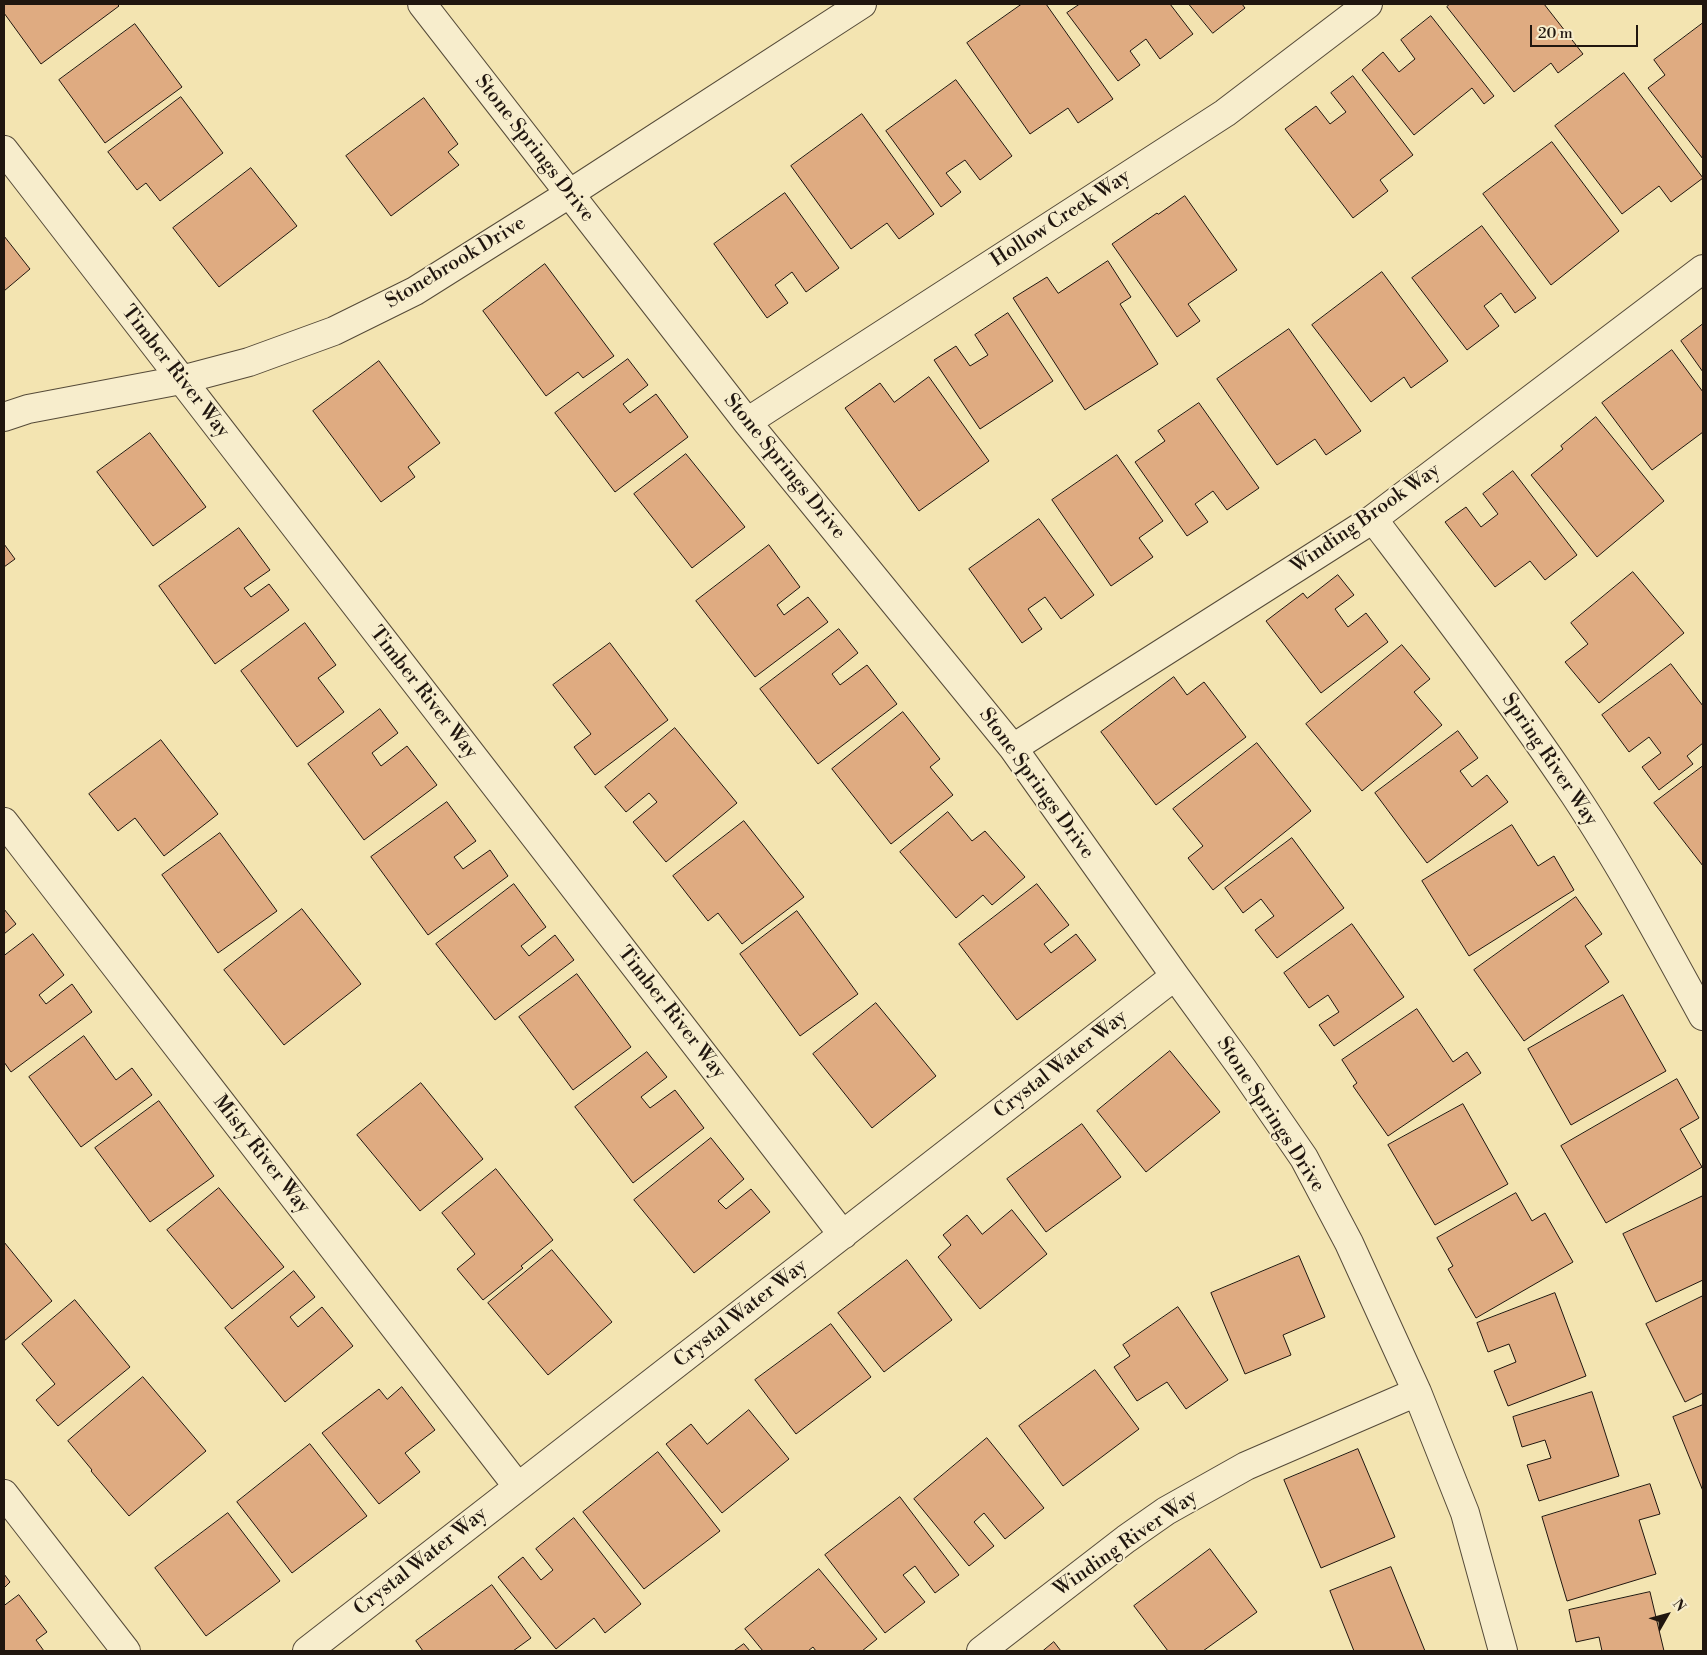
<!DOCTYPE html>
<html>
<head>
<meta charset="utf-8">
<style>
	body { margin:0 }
	#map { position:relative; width:1707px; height:1655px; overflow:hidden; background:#f3e4b1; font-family:"Libre Bodoni",serif }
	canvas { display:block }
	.frame { position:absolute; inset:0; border:5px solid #20160f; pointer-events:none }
	.north { position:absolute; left:1642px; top:1590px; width:50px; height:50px; -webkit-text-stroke:4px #f7edcc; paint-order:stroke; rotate:52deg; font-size:14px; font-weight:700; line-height:20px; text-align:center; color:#20160f }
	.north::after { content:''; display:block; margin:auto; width:18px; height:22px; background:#20160f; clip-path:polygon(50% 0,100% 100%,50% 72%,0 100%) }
	.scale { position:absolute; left:1530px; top:25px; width:108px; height:22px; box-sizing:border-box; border:2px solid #20160f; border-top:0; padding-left:6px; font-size:15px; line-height:18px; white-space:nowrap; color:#20160f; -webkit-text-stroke:4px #f7edcc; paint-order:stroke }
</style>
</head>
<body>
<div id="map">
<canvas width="1707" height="1655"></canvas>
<div class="frame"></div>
<div class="north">N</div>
<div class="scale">20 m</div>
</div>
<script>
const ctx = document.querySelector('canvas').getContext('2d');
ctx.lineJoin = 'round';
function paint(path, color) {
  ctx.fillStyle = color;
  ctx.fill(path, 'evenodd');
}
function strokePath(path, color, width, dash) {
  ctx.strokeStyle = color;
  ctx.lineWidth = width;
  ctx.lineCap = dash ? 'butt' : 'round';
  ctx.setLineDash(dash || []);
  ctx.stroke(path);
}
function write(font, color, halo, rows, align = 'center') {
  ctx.font = font + ' "Libre Bodoni",serif';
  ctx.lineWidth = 4;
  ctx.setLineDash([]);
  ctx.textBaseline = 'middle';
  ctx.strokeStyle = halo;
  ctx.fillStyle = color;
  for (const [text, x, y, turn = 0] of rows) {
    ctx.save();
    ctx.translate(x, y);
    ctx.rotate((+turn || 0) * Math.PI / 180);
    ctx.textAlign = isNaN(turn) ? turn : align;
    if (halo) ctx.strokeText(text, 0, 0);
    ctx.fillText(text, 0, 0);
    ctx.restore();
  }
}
const building = new Path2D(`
	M 4,4 L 117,4 L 119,6 L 41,64 L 4,13 Z
	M 1022,4 L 1046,4 L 1113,99 L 1078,123 L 1068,108 L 1030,134 L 967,43 Z
	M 1080,4 L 1170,4 L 1193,34 L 1160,59 L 1146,39 L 1130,51 L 1140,65 L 1118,81 L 1067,13 Z
	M 1189,4 L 1242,4 L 1245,8 L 1213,33 Z
	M 1450,4 L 1544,4 L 1583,54 L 1558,73 L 1551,63 L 1514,92 L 1447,7 Z
	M 1431,16 L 1494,96 L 1484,104 L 1472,88 L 1414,135 L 1362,70 L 1383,52 L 1399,72 L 1415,59 L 1401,40 Z
	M 1703,23 L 1703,159 L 1648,88 L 1665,75 L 1654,60 Z
	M 135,24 L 182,87 L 105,143 L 59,80 Z
	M 1624,73 L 1703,178 L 1671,202 L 1659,186 L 1622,214 L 1555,126 Z
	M 1353,76 L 1413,155 L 1380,180 L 1388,191 L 1353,218 L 1285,129 L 1316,106 L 1330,124 L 1346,112 L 1331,93 Z
	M 956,80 L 1012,156 L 980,180 L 965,160 L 946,173 L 961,192 L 941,207 L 886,131 Z
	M 181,97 L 223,153 L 160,201 L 146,183 L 137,190 L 108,152 Z
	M 424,98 L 458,144 L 448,152 L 459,165 L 391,216 L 346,156 Z
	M 862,114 L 934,214 L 899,239 L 887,223 L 851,249 L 791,166 Z
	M 1552,142 L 1619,231 L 1551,285 L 1483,194 Z
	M 251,168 L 297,226 L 219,287 L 173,228 Z
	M 785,193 L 839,268 L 806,292 L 792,272 L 775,285 L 788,303 L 767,318 L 714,244 Z
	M 1185,196 L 1237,270 L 1188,304 L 1200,321 L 1177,337 L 1112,244 L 1157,213 L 1158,214 Z
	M 1482,226 L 1536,298 L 1515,313 L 1501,293 L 1484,306 L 1499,326 L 1467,350 L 1412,278 Z
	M 4,236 L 30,269 L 4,291 Z
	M 1108,261 L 1131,297 L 1120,304 L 1158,364 L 1085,410 L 1013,298 L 1047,277 L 1058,293 Z
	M 545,264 L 614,356 L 583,378 L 578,372 L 546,396 L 483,311 Z
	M 1382,272 L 1448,361 L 1411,388 L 1404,377 L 1371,402 L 1312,325 Z
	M 1008,313 L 1053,381 L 980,429 L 934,360 L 956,346 L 970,366 L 988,355 L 975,335 Z
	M 1703,324 L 1703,372 L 1681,341 Z
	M 1289,329 L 1361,431 L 1326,455 L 1315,439 L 1277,465 L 1217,379 Z
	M 1672,350 L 1703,392 L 1703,432 L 1652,470 L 1602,403 Z
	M 628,359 L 648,385 L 623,404 L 630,413 L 656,394 L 688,437 L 615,492 L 555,413 Z
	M 379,361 L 440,443 L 408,467 L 415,477 L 381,502 L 313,411 Z
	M 929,377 L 989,461 L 919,511 L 845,408 L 880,383 L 894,402 Z
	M 1199,403 L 1259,488 L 1227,510 L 1213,491 L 1195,504 L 1208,522 L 1187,536 L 1135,462 L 1165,441 L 1158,431 Z
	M 1596,417 L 1664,501 L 1597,557 L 1531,475 L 1563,449 L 1561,446 Z
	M 150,433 L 206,507 L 153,546 L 97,472 Z
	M 686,454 L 745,527 L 692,568 L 634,494 Z
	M 1117,455 L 1163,521 L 1139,538 L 1153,557 L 1111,586 L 1052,500 Z
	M 1513,471 L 1577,555 L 1545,580 L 1530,561 L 1495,587 L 1445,522 L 1466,507 L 1481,527 L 1498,514 L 1483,494 Z
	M 1039,519 L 1094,595 L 1061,619 L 1045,597 L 1028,609 L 1042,629 L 1022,643 L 969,569 Z
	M 239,528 L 270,570 L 244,588 L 251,597 L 269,584 L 289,610 L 215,664 L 159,586 Z
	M 4,544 L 15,559 L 4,567 Z
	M 769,545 L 800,587 L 777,605 L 784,615 L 808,597 L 828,622 L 755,677 L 696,601 Z
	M 1633,572 L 1684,633 L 1599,703 L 1565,662 L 1588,644 L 1571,623 Z
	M 1338,575 L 1354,595 L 1335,609 L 1348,627 L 1366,613 L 1388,642 L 1321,693 L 1266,621 L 1303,593 L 1307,598 Z
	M 305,623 L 336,665 L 318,678 L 344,712 L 297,747 L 241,671 Z
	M 839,629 L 858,653 L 832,674 L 840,685 L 867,665 L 897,704 L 818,764 L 760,689 Z
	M 610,643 L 668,720 L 595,775 L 574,747 L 591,734 L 553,685 Z
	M 1402,645 L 1430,679 L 1414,692 L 1442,725 L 1362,791 L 1306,724 Z
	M 1671,664 L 1703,706 L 1703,743 L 1687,756 L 1693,764 L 1659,790 L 1642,767 L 1661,753 L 1649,737 L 1629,752 L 1602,715 Z
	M 1174,677 L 1187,695 L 1204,682 L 1246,737 L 1156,805 L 1101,732 Z
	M 380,709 L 398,733 L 372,753 L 381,766 L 407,746 L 437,785 L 364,840 L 308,764 Z
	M 903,712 L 940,759 L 930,767 L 953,795 L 891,844 L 832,769 Z
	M 675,728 L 737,803 L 666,862 L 633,822 L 657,802 L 649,793 L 626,812 L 605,787 Z
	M 1458,731 L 1478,758 L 1460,771 L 1472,787 L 1487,775 L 1508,802 L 1427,863 L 1375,793 Z
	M 161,740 L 218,814 L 164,856 L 135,818 L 118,831 L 89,794 Z
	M 1257,743 L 1311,811 L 1213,890 L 1188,858 L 1203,846 L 1173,809 Z
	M 1703,766 L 1703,866 L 1654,803 Z
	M 447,802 L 476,841 L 454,857 L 463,869 L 490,850 L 508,876 L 428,935 L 371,857 Z
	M 948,812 L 972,841 L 985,831 L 1025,877 L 992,905 L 983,895 L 956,918 L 900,852 Z
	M 744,821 L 804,897 L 742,944 L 718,913 L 708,921 L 673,876 Z
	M 1512,825 L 1538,866 L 1554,856 L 1574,890 L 1469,956 L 1422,881 Z
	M 220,833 L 277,911 L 218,953 L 162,875 Z
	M 1292,838 L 1344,908 L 1277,958 L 1255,930 L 1274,916 L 1261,899 L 1243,913 L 1225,888 Z
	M 514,884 L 546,927 L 521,946 L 529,956 L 555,935 L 574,960 L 495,1020 L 436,944 Z
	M 1037,884 L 1069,925 L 1044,944 L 1051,953 L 1076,934 L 1096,960 L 1017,1020 L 959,944 Z
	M 1576,897 L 1602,934 L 1585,946 L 1609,982 L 1524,1041 L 1474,970 Z
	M 4,909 L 16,924 L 4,934 Z
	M 302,909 L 361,984 L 284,1045 L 224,970 Z
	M 797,911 L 858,994 L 800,1036 L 740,954 Z
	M 1352,924 L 1404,997 L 1334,1046 L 1319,1025 L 1339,1012 L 1328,995 L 1309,1008 L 1284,973 Z
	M 33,934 L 64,975 L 39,995 L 46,1004 L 72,984 L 92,1012 L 11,1072 L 4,1062 L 4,956 Z
	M 577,974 L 631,1047 L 573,1090 L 519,1017 Z
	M 1623,995 L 1666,1071 L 1571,1125 L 1528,1049 Z
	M 876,1003 L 936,1076 L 872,1128 L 813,1054 Z
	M 1417,1009 L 1453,1062 L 1467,1052 L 1481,1073 L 1388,1136 L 1353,1086 L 1357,1083 L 1342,1060 Z
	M 84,1036 L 116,1080 L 132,1068 L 152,1095 L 81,1147 L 29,1077 Z
	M 1170,1051 L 1220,1112 L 1146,1172 L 1097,1111 Z
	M 647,1052 L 667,1077 L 641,1097 L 650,1108 L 675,1090 L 704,1128 L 633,1183 L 575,1107 Z
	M 1677,1079 L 1699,1118 L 1680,1129 L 1702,1167 L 1606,1223 L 1561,1146 Z
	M 421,1083 L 483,1159 L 420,1211 L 357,1135 Z
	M 159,1101 L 214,1176 L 150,1222 L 95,1148 Z
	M 1463,1104 L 1508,1184 L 1435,1225 L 1388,1145 Z
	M 1082,1124 L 1121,1177 L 1046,1232 L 1007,1179 Z
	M 711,1138 L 744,1179 L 718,1201 L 726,1209 L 751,1189 L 770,1212 L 694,1273 L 634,1200 Z
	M 496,1169 L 553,1240 L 521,1266 L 523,1268 L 483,1300 L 457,1269 L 475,1254 L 442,1213 Z
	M 219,1188 L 284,1267 L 232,1309 L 167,1230 Z
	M 1516,1193 L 1532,1221 L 1545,1213 L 1573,1262 L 1476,1318 L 1448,1269 L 1453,1266 L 1437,1238 Z
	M 1703,1196 L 1703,1280 L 1656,1302 L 1623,1234 Z
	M 1012,1210 L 1047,1254 L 980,1309 L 938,1257 L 951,1245 L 943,1235 L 967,1215 L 982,1234 Z
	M 4,1242 L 52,1301 L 4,1341 Z
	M 552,1250 L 612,1322 L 548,1375 L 488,1303 Z
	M 1299,1256 L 1325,1317 L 1283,1335 L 1291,1355 L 1245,1374 L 1211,1293 Z
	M 907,1260 L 952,1320 L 884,1372 L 838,1313 Z
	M 294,1271 L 315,1297 L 290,1317 L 298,1327 L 322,1307 L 353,1346 L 285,1402 L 225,1328 Z
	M 1555,1293 L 1586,1376 L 1508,1406 L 1494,1371 L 1516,1362 L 1509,1344 L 1488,1352 L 1477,1323 Z
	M 1703,1296 L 1703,1393 L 1685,1402 L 1646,1324 Z
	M 75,1300 L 130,1367 L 58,1426 L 36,1400 L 55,1384 L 22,1344 Z
	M 1178,1307 L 1228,1380 L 1186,1409 L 1167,1382 L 1137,1401 L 1114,1367 L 1130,1356 L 1123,1345 Z
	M 831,1324 L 871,1377 L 796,1434 L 755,1380 Z
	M 1095,1370 L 1139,1429 L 1063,1486 L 1019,1426 Z
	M 143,1377 L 206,1451 L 129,1516 L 91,1471 L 92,1470 L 68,1441 Z
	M 402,1387 L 435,1430 L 405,1453 L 420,1472 L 379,1504 L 322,1433 L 379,1389 L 387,1399 Z
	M 1592,1392 L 1619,1476 L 1539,1501 L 1527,1465 L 1551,1458 L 1545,1440 L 1522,1447 L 1513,1417 Z
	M 1703,1405 L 1703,1491 L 1673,1417 Z
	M 749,1410 L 789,1459 L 722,1513 L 666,1444 L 691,1424 L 707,1444 Z
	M 987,1438 L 1044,1508 L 1005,1539 L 984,1513 L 974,1522 L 994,1546 L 969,1566 L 914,1499 Z
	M 310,1444 L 367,1516 L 292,1573 L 237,1502 Z
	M 1358,1449 L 1395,1537 L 1321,1568 L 1284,1480 Z
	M 658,1452 L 720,1531 L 644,1589 L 583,1512 Z
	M 1650,1484 L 1660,1514 L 1639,1520 L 1656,1574 L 1567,1601 L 1542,1517 Z
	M 900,1497 L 959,1575 L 935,1593 L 915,1566 L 903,1575 L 925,1602 L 885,1633 L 825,1555 Z
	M 228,1513 L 280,1581 L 206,1636 L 155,1568 Z
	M 574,1518 L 641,1604 L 605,1633 L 594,1618 L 556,1649 L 498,1577 L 523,1557 L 541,1580 L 553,1570 L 536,1549 Z
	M 1210,1549 L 1257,1612 L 1203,1651 L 1168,1651 L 1134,1606 Z
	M 1391,1567 L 1425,1651 L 1354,1651 L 1330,1591 Z
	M 819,1569 L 877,1639 L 862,1651 L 816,1651 L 813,1647 L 808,1651 L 763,1651 L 745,1629 Z
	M 4,1574 L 10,1582 L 4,1588 Z
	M 492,1585 L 531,1638 L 513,1651 L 423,1651 L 416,1641 Z
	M 1650,1592 L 1664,1651 L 1602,1651 L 1599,1637 L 1576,1642 L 1569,1610 Z
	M 19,1595 L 47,1632 L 36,1640 L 44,1651 L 4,1651 L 4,1606 Z
	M 1054,1642 L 1061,1651 L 1043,1651 Z
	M 744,1644 L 750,1651 L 734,1651 Z`);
paint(building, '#dfab81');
strokePath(building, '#20160f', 1);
const minor = new Path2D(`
	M 422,4 L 747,422 L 1013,748 L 1175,976 L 1242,1068 L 1304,1158 L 1349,1243 L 1417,1392 L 1465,1513 L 1503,1651
	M 4,150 L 843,1235
	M 4,417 L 28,409 L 181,380 L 249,362 L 334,331 L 415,291 L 569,194 L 862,4
	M 747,422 L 1225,113 L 1368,4
	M 1373,519 C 1442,610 1511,700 1574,794 C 1621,865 1662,941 1703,1016
	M 1013,748 L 1373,519 L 1703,269
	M 4,822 L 518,1487
	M 4,1494 L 126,1651
	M 307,1651 L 1175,976
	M 981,1651 L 1126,1539 L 1166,1511 L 1246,1466 L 1417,1392`);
strokePath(minor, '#554a38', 30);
strokePath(minor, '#f7edcc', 28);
write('20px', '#20160f', '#f7edcc', [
	["Stone Springs Drive",534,149,52],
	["Hollow Creek Way",1061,219,-33],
	["Stonebrook Drive",456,263,-31],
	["Timber River Way",175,372,52],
	["Stone Springs Drive",784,467,51],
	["Winding Brook Way",1366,519,-35],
	["Timber River Way",423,693,52],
	["Spring River Way",1549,760,56],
	["Stone Springs Drive",1036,784,54],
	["Timber River Way",671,1013,52],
	["Crystal Water Way",1061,1065,-38],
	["Stone Springs Drive",1270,1115,57],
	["Misty River Way",261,1155,52],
	["Crystal Water Way",741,1314,-38],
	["Winding River Way",1126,1544,-35],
	["Crystal Water Way",421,1562,-38]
]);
</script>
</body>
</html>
